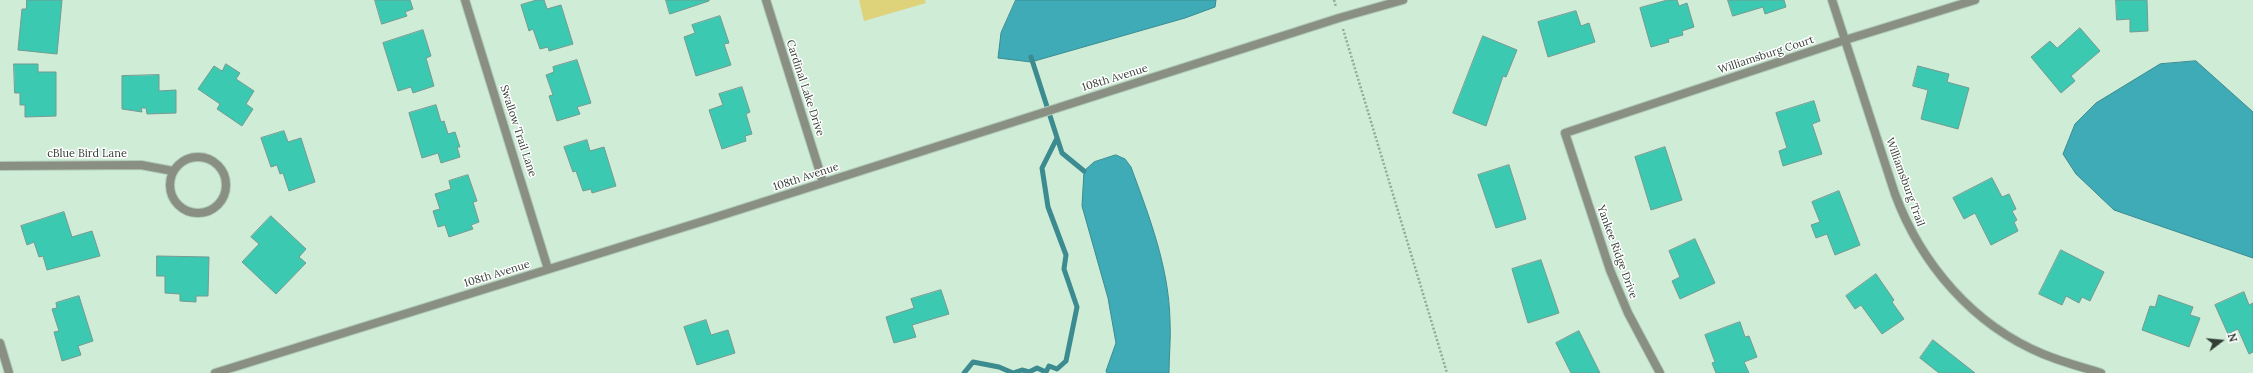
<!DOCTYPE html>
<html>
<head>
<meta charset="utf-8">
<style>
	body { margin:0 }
	#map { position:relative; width:2253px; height:373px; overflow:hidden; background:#ceecd6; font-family:Lora,serif }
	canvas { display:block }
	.north { position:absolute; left:2201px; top:321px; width:40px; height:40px; -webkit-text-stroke:3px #fff; paint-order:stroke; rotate:74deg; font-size:11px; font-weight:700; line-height:16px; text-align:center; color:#333f36 }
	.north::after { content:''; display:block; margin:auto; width:14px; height:18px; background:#333f36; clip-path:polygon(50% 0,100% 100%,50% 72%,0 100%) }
</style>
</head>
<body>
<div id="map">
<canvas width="2253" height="373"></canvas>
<div class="north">N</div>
</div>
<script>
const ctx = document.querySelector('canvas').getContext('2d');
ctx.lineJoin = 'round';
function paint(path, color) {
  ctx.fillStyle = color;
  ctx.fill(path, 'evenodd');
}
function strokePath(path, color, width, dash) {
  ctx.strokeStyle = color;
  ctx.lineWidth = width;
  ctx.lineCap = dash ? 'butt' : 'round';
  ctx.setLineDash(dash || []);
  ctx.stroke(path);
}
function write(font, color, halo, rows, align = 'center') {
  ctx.font = font + ' Lora,serif';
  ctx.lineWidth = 3;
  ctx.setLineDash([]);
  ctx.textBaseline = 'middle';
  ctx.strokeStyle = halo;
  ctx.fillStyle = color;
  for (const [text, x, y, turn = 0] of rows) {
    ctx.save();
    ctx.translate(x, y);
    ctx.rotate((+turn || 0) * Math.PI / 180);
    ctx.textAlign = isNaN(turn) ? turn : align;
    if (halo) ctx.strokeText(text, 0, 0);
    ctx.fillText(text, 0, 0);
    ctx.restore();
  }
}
paint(new Path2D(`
	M 859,0 L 925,0 L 926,3 L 864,21 Z`), '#ded37a');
const water = new Path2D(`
	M 1016,0 L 1216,0 L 1215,7 L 1185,18 L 1031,62 L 998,58 L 1001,33 Z
	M 2196,61 L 2253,112 L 2253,258 L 2114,210 L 2076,174 L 2063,154 L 2075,124 L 2096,103 L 2160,64 Z
	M 1116,155 L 1125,159 L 1131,167 C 1149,216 1169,267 1170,321 C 1171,338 1169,356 1169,373 L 1107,373 L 1106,371 L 1116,343 L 1108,298 L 1082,206 L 1084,171 L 1094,162 Z`);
paint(water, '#3eabb7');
strokePath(water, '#3b8b90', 1);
strokePath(new Path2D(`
	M 1031,57 L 1062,153 L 1084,171
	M 964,373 L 973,362 L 999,367 L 1013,373
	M 1013,373 L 1022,370 L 1029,372 L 1037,368 L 1046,372 L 1049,366 L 1057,369 L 1066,361 L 1077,307 L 1064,269 L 1066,255 L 1048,207 L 1042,168 L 1057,138`), '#3b8b90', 5);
const building = new Path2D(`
	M 27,0 L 62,0 L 57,54 L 18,50 L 22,9 L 26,9 Z
	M 375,0 L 410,0 L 413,9 L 405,12 L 407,16 L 382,24 Z
	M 537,0 L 544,0 L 547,9 L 561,5 L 573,44 L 549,51 L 548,47 L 540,49 L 533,29 L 529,31 L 521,5 Z
	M 666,0 L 709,0 L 709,1 L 670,14 Z
	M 1668,0 L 1677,0 L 1679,6 L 1687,3 L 1694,27 L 1682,31 L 1683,35 L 1668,39 L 1669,42 L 1651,47 L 1640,8 Z
	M 1728,0 L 1784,0 L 1786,7 L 1765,14 L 1763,7 L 1733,16 Z
	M 2116,0 L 2147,0 L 2148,31 L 2130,32 L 2130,19 L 2117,20 Z
	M 1576,11 L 1581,26 L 1589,23 L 1595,42 L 1548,57 L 1538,22 Z
	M 720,16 L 729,43 L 724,44 L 731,65 L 696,76 L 684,37 L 695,33 L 692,25 Z
	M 2080,28 L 2100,51 L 2071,76 L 2075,81 L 2061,93 L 2031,57 L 2050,41 L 2057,48 Z
	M 423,30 L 431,56 L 426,58 L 434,86 L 413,93 L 411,87 L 398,91 L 383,43 Z
	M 1483,36 L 1517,50 L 1506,77 L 1503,76 L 1486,126 L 1453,113 Z
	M 577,60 L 591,103 L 577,107 L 580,114 L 557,121 L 549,96 L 553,95 L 546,75 L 554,72 L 553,67 Z
	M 14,64 L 38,64 L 38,72 L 56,72 L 56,116 L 25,117 L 25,105 L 20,105 L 20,93 L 15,93 Z
	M 226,64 L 240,73 L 236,79 L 254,91 L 246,104 L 253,109 L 242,126 L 217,109 L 220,104 L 198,89 L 214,66 L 222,71 Z
	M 1918,66 L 1949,74 L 1947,82 L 1969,88 L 1958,129 L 1921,119 L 1928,90 L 1913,86 Z
	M 159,75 L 159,91 L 176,90 L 176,113 L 147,114 L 146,108 L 141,108 L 142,112 L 122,109 L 122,76 Z
	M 742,87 L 750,112 L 746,114 L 752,134 L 745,136 L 746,141 L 722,149 L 709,110 L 723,105 L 719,94 Z
	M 1814,101 L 1820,121 L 1812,124 L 1822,154 L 1783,166 L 1779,151 L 1787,148 L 1776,113 Z
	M 436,105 L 441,122 L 444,121 L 448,134 L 455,132 L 460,147 L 457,147 L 460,157 L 441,163 L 438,153 L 422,158 L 409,113 Z
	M 284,131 L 288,142 L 301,138 L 315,182 L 289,191 L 283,173 L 280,174 L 277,165 L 271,167 L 261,138 Z
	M 587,140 L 590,151 L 604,147 L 616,186 L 592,193 L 591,189 L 583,191 L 576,171 L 573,172 L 564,147 Z
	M 1665,147 L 1682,200 L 1651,210 L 1635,157 Z
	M 1509,165 L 1526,219 L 1496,228 L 1478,175 Z
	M 468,175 L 477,201 L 473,202 L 479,222 L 471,225 L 473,229 L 449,237 L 445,225 L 438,227 L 433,211 L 440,209 L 435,194 L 451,189 L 449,181 Z
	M 1992,178 L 2002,197 L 2009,194 L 2016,209 L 2012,211 L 2017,220 L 2014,222 L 2018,231 L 1991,245 L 1975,213 L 1964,219 L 1953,198 Z
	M 1839,191 L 1860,245 L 1835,255 L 1827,234 L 1816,238 L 1811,225 L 1820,222 L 1812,202 Z
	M 64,212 L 72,237 L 92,231 L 100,256 L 47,270 L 43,256 L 39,257 L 34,242 L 27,245 L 21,226 Z
	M 271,216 L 306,249 L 299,257 L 306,263 L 276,294 L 242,262 L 259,244 L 251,237 Z
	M 1695,239 L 1715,283 L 1680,299 L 1672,281 L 1680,277 L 1669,251 Z
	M 2061,250 L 2104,272 L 2090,301 L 2082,297 L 2079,303 L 2066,296 L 2062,305 L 2039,294 Z
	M 157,256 L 209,257 L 208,296 L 196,296 L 196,302 L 180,301 L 180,294 L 165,293 L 165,276 L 157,276 Z
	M 1541,260 L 1559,313 L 1528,323 L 1512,269 Z
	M 1876,274 L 1894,300 L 1892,302 L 1904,319 L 1882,334 L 1861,305 L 1855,309 L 1846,296 Z
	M 941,290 L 949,314 L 912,325 L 916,337 L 894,343 L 886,317 L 914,308 L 911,299 Z
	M 2244,292 L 2249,305 L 2253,303 L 2253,352 L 2249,354 L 2238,329 L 2228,334 L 2215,305 Z
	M 2159,295 L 2193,307 L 2190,315 L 2200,318 L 2189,347 L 2142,330 L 2150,306 L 2155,307 Z
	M 79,296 L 93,341 L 78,346 L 81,355 L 62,361 L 54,332 L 59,331 L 52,309 L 57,308 L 56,303 Z
	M 706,320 L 711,335 L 728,330 L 735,353 L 697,365 L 684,327 Z
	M 1740,322 L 1745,337 L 1749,336 L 1757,357 L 1744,362 L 1749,373 L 1716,373 L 1712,363 L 1715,362 L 1705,335 Z
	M 1579,331 L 1600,373 L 1571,373 L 1556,343 Z
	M 1933,340 L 1975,373 L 1939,373 L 1920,358 Z`);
paint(building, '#3bc9b2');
strokePath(building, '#759a91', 1);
const minor = new Path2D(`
	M 465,0 L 548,269
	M 766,0 L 823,182
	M 1832,0 L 1895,194 C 1921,264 1973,325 2043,354 C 2062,362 2082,367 2101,373
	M170 185a28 28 0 1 1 56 0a28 28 0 1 1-56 0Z
	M 0,166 L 141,165 L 173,171
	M 0,343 L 9,373
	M 215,373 L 710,219 L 1339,18 L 1403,0
	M 1660,373 L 1628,313 L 1610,270 L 1565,133 L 1845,40 L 1975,0`);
strokePath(minor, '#afc9b6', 10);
strokePath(new Path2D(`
	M 1334,0 L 1336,7
	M 1343,29 L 1447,373`), '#93aa99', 2.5, [2, 2]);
strokePath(minor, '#898f83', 8);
write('11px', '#333f36', '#fff', [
	["Williamsburg Court",1766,55,-18],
	["108th Avenue",1115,78,-17],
	["Cardinal Lake Drive",805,88,72],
	["Swallow Trail Lane",518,131,72],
	["cBlue Bird Lane",87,154],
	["108th Avenue",806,177,-18],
	["Williamsburg Trail",1905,182,70],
	["Yankee Ridge Drive",1617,252,70],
	["108th Avenue",497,274,-17]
]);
</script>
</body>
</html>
